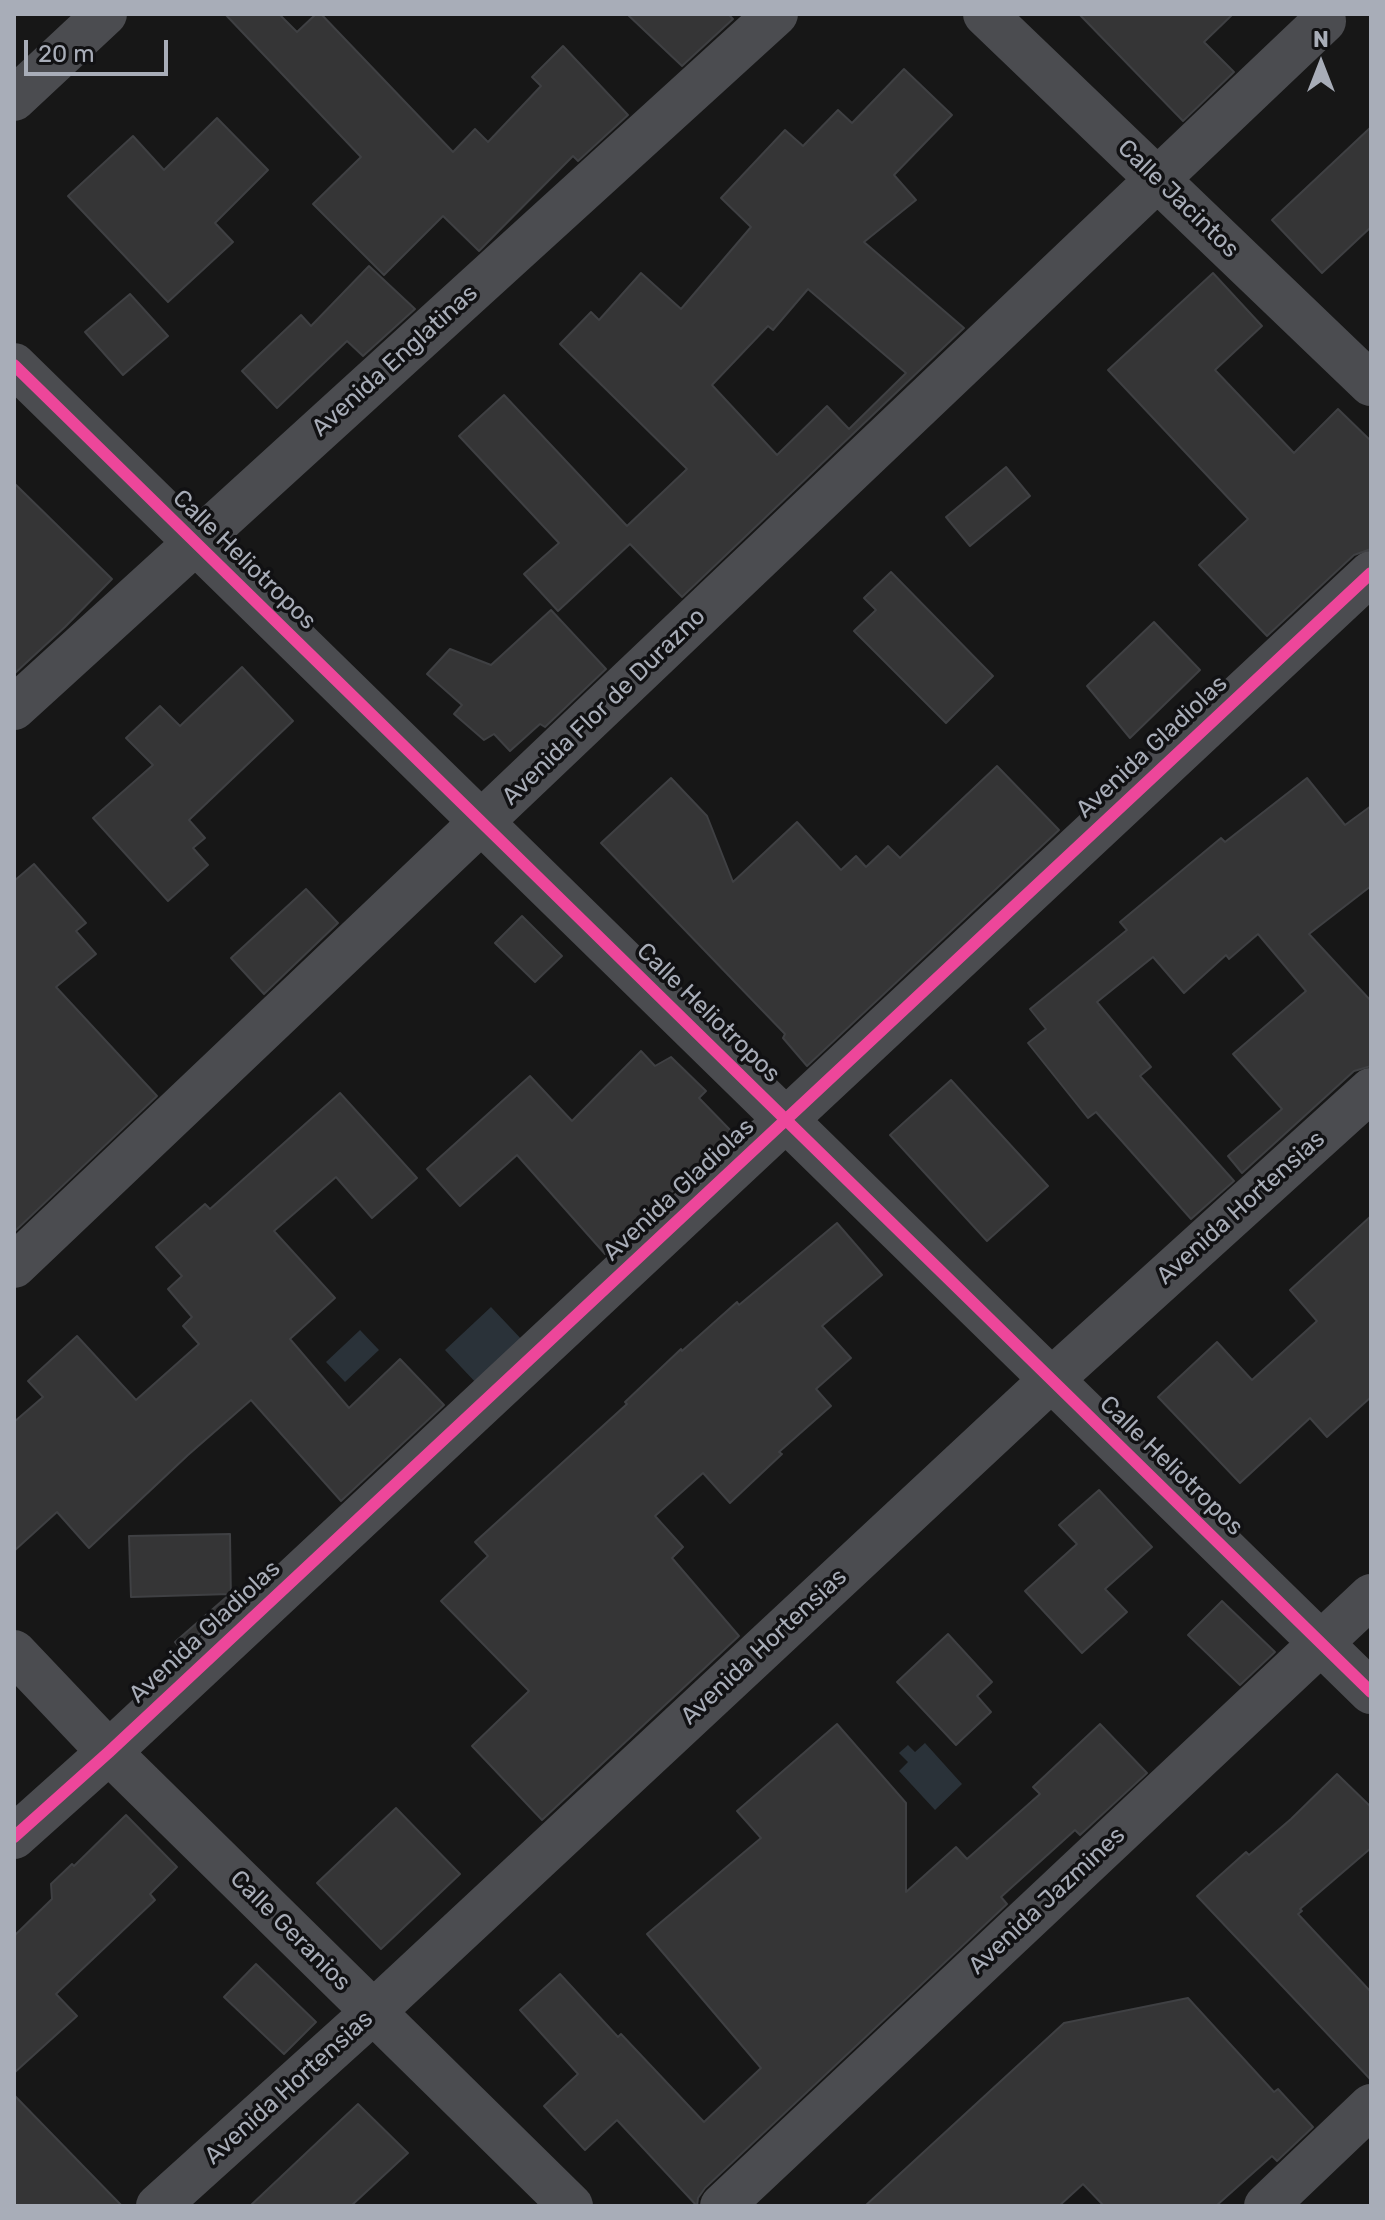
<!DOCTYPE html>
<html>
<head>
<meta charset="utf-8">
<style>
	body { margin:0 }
	#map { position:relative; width:1385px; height:2220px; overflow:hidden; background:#171717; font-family:Rubik,sans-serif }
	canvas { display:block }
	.frame { position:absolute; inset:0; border:16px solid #a8adb8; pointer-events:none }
	.north { position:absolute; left:1281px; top:24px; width:80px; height:80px; -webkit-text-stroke:6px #111113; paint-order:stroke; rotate:0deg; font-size:22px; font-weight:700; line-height:32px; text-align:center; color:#a8adb8 }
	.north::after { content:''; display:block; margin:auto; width:28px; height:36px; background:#a8adb8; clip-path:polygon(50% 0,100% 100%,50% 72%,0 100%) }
	.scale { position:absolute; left:24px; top:40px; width:144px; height:36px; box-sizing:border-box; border:4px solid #a8adb8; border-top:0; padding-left:10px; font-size:24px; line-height:28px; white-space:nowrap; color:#a8adb8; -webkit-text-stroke:6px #111113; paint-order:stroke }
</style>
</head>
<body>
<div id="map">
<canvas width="1385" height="2220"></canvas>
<div class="frame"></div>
<div class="north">N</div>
<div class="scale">20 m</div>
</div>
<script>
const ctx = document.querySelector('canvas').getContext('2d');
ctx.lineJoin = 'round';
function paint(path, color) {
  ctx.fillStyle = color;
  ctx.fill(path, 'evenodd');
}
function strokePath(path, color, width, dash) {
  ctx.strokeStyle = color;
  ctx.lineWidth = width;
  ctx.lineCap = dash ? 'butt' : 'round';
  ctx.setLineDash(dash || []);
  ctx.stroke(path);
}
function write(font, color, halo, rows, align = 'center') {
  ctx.font = font + ' Rubik,sans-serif';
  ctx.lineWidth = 7;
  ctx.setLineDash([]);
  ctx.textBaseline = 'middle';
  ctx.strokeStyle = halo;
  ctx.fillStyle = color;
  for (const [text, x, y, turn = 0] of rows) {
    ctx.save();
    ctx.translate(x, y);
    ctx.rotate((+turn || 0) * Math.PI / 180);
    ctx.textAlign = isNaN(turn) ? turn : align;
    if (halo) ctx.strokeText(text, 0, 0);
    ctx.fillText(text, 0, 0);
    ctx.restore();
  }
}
paint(new Path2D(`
	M 491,1307 L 524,1342 L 478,1385 L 445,1350 Z
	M 360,1330 L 379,1350 L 345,1382 L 326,1362 Z
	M 925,1743 L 962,1784 L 935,1810 L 899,1771 L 908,1762 L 899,1753 L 908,1745 L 915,1752 Z`), '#2a3239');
const building = new Path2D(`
	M 225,14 L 279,14 L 297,32 L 316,14 L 321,14 L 453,152 L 475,129 L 488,142 L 541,86 L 532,77 L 563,46 L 628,115 L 578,161 L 573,156 L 479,251 L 443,216 L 384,275 L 313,204 L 361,157 Z
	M 627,14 L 728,14 L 733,19 L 682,66 Z
	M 1079,14 L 1233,14 L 1204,42 L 1234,72 L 1183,121 Z
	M 904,69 L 952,115 L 894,175 L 916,200 L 864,242 L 964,328 L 682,597 L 630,544 L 558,611 L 524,574 L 559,543 L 459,436 L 504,395 L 627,526 L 687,469 L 560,344 L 591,312 L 599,320 L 641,273 L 681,309 L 751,227 L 721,198 L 785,130 L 803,146 L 838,110 L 852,123 ZM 808,289 L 906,373 L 849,429 L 827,406 L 777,455 L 712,385 L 768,326 L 773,330 Z
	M 217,118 L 268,170 L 215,223 L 233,242 L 168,302 L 68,196 L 133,136 L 164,170 Z
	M 1371,127 L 1371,227 L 1322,273 L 1272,220 Z
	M 369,266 L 415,309 L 363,356 L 347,341 L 277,408 L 242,371 L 301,315 L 311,326 Z
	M 1213,273 L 1262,326 L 1215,370 L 1294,453 L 1338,409 L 1371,441 L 1371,549 L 1354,555 L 1267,636 L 1199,565 L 1248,519 L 1108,370 Z
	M 130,294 L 168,336 L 123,375 L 85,332 Z
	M 1006,467 L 1030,496 L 970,546 L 946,517 Z
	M 14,483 L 112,579 L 65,627 L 14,674 Z
	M 891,572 L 993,676 L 946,723 L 854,631 L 876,610 L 864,598 Z
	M 551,610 L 606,669 L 545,727 L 540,724 L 510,751 L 494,734 L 484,740 L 454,714 L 462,705 L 427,674 L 450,649 L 491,665 Z
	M 1154,622 L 1200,670 L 1130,738 L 1087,686 Z
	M 242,667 L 293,721 L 189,820 L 205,838 L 193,848 L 208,865 L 168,901 L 93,818 L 153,765 L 126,738 L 160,706 L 180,726 Z
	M 997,766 L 1059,830 L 807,1066 L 783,1038 L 785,1034 L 601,843 L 671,778 L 707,816 L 733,882 L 797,822 L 841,870 L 856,856 L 866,867 L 888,846 L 900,858 Z
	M 1307,778 L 1345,825 L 1371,806 L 1371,886 L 1309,934 L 1371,1001 L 1371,1066 L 1354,1071 L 1242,1173 L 1228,1156 L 1282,1109 L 1233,1054 L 1306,991 L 1258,934 L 1229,959 L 1226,955 L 1184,993 L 1153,957 L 1097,1002 L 1151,1067 L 1140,1076 L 1234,1181 L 1191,1219 L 1096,1112 L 1088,1118 L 1028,1043 L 1046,1029 L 1030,1009 L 1127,930 L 1120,922 L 1221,838 L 1225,842 Z
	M 34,864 L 86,923 L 76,931 L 96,954 L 56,987 L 157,1096 L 14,1232 L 14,881 Z
	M 306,889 L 338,923 L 264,994 L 231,958 Z
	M 522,916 L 562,956 L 535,982 L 495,943 Z
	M 641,1051 L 655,1066 L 671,1057 L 706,1091 L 699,1098 L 734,1134 L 605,1254 L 517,1155 L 460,1206 L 427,1169 L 530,1076 L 572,1121 Z
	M 951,1080 L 1048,1186 L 987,1241 L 890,1135 Z
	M 340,1093 L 417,1178 L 372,1218 L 336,1177 L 274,1231 L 335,1298 L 290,1339 L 349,1408 L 400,1359 L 444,1405 L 341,1501 L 251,1400 L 188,1455 L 89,1548 L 57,1512 L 14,1551 L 14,1422 L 43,1397 L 28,1381 L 77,1336 L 136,1400 L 199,1344 L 183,1326 L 192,1317 L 168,1289 L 182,1276 L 156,1247 L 205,1204 L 210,1209 Z
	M 1371,1216 L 1371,1397 L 1327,1437 L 1310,1418 L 1240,1483 L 1158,1397 L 1217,1342 L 1252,1380 L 1317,1321 L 1290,1290 Z
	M 837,1223 L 882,1275 L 822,1326 L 851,1358 L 816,1389 L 831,1406 L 779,1452 L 782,1454 L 730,1503 L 703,1473 L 655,1516 L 683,1547 L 672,1558 L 739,1636 L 542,1820 L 472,1746 L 529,1691 L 441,1601 L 488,1556 L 475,1542 L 627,1404 L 625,1402 L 681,1349 L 682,1351 L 737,1302 L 739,1305 Z
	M 1099,1490 L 1152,1547 L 1105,1589 L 1127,1612 L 1082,1653 L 1025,1591 L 1077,1544 L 1059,1525 Z
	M 230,1534 L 231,1604 L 182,1650 L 175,1642 L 230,1594 L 131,1597 L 129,1536 Z
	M 1222,1601 L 1275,1652 L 1240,1685 L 1188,1635 Z
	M 948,1634 L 992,1682 L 977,1696 L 991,1712 L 956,1745 L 897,1682 Z
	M 837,1724 L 906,1803 L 906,1892 L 956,1847 L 967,1859 L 1040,1794 L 1033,1787 L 1100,1724 L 1147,1773 L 1080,1835 L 1075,1830 L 1001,1897 L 1007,1904 L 705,2188 L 698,2198 L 697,2206 L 617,2120 L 585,2150 L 544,2106 L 578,2074 L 520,2010 L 560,1974 L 618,2037 L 621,2034 L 704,2122 L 761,2068 L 647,1934 L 761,1838 L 737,1811 Z
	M 1337,1774 L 1371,1807 L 1371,1848 L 1300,1909 L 1302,1911 L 1298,1914 L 1371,1992 L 1371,2080 L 1197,1896 L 1246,1852 L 1249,1855 L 1291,1819 Z
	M 396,1808 L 460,1874 L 381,1949 L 317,1883 Z
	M 126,1815 L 177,1867 L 150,1894 L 155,1900 L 56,1994 L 77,2016 L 14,2073 L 14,1936 L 52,1899 L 51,1884 L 72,1864 L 74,1866 Z
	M 256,1964 L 316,2022 L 284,2054 L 224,1997 Z
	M 1188,1998 L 1274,2092 L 1278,2089 L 1313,2127 L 1277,2161 L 1272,2156 L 1216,2206 L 1104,2206 L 1083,2184 L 1059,2206 L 865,2206 L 1064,2023 Z
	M 14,2095 L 122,2206 L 14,2206 Z
	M 358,2104 L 408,2153 L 351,2206 L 250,2206 Z`);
paint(building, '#353536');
strokePath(building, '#3f4043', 2);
strokePath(new Path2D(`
	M 985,14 L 1371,384
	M 14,99 L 105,14
	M 14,365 L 1371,1692
	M 14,708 L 776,14
	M 14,1266 L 1324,21
	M 14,1652 L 109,1752 L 571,2206
	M 14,1837 L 109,1752 L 1371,573
	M 158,2206 L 372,2013 L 1051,1380 L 1371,1090
	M 722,2206 L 1371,1596
	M 1266,2206 L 1371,2106`), '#4b4c50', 44);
strokePath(new Path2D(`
	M 14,365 L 1371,1692
	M 14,1837 L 109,1752 L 1371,573`), '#ed469a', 12);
write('24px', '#a8adb8', '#111113', [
	["Calle Jacintos",1178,199,44],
	["Avenida Englatinas",395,361,-42],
	["Calle Heliotropos",244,560,44],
	["Avenida Flor de Durazno",604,707,-44],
	["Avenida Gladiolas",1152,747,-43],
	["Calle Heliotropos",708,1013,44],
	["Avenida Gladiolas",679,1190,-43],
	["Avenida Hortensias",1241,1208,-42],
	["Calle Heliotropos",1171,1466,44],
	["Avenida Gladiolas",205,1632,-43],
	["Avenida Hortensias",764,1647,-43],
	["Avenida Jazmines",1047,1901,-43],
	["Calle Geranios",290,1931,45],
	["Avenida Hortensias",289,2088,-42]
]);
</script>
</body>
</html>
